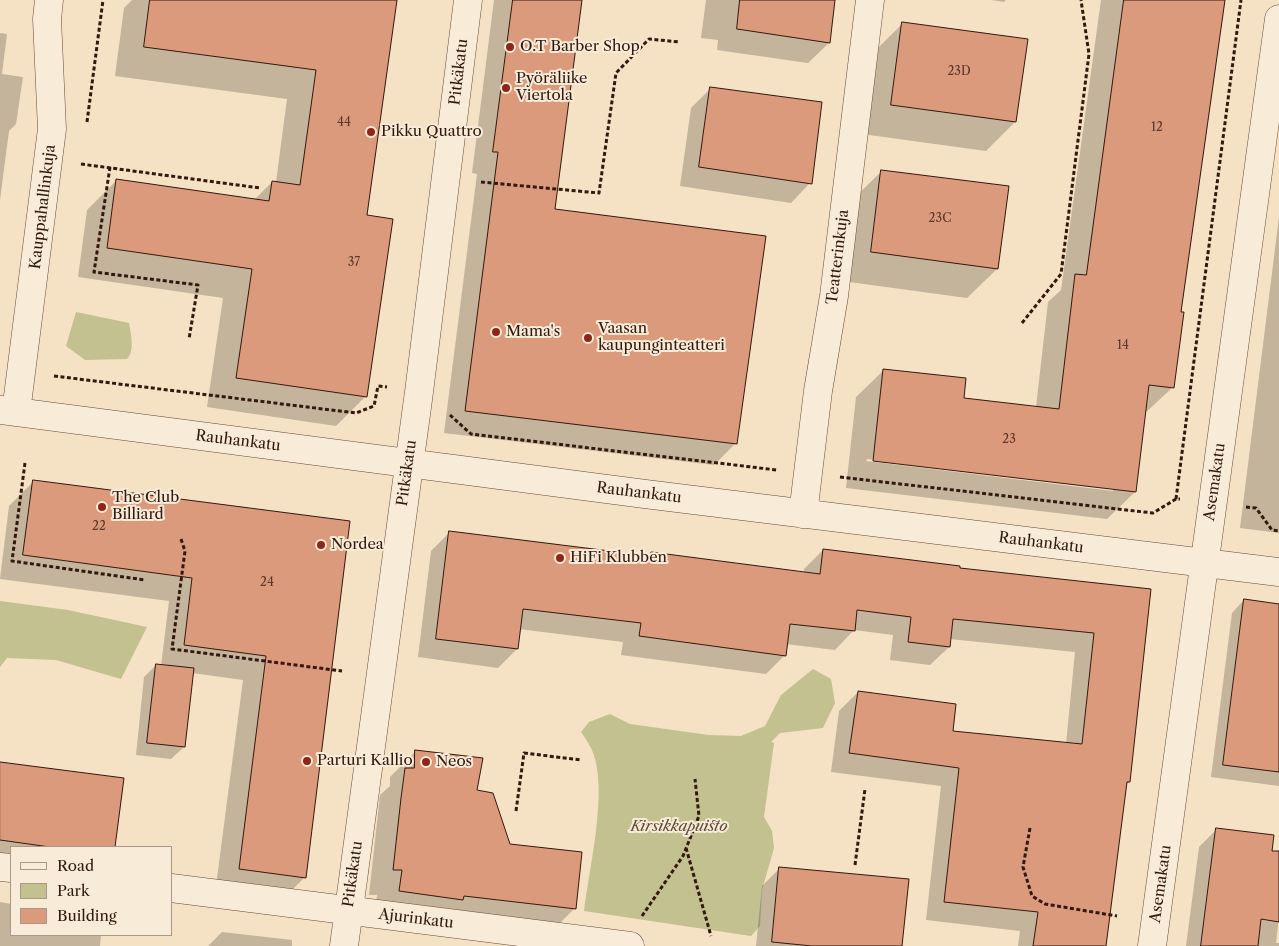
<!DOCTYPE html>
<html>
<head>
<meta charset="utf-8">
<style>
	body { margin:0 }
	#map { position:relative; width:1279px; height:946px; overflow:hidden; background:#f5e1c3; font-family:"Libre Caslon Text",serif }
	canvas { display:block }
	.legend { position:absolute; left:10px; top:846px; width:162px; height:90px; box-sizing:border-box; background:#f8ecd8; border:1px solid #a99787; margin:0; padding:6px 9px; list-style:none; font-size:15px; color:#32180e }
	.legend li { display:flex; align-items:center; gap:10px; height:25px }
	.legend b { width:25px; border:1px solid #a99787 }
</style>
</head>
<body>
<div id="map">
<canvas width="1279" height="946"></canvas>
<ul class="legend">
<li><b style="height:6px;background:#f8ecd8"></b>Road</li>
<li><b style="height:14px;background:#c2c18f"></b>Park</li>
<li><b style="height:14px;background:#dc9a7d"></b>Building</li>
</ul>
</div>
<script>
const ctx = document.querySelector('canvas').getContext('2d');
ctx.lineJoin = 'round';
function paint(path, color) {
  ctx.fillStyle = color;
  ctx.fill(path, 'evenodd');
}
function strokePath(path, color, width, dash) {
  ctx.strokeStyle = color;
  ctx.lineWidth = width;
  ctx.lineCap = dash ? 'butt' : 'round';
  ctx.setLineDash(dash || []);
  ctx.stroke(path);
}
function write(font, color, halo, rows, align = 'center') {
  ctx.font = font + ' "Libre Caslon Text",serif';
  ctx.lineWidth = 4;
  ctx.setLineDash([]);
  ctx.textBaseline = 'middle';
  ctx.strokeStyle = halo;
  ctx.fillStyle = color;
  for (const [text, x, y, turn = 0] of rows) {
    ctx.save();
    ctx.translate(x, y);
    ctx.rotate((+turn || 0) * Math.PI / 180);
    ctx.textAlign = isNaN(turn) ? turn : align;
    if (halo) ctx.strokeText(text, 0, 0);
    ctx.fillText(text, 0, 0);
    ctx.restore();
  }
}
paint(new Path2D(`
	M 76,312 L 129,323 C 131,334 135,351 127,359 L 85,360 L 66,346 Z
	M 0,601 L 68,610 L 147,627 L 121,679 L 56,660 L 7,658 L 0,667 Z
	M 813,669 L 831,679 L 835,703 L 823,728 L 780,733 L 771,742 L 774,743 L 764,817 L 772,831 L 774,848 L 762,890 L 760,926 L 751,936 L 584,911 C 589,870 605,804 596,763 C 594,751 588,742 581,732 L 589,722 L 610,714 L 630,724 L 709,735 L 741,736 L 765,726 L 781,695 Z`), '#c2c18f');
paint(new Path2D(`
	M 132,0 L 395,0 L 366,216 L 366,396 L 336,426 L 207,407 L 223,298 L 78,277 L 87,210 L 117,180 L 254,200 L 272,182 L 276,182 L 287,99 L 115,76 L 124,8 Z
	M 494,0 L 580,0 L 553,210 L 736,443 L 714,465 L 444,433 L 477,174 L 472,173 Z
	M 706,0 L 834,0 L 829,43 L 808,63 L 717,50 L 718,40 L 701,38 Z
	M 991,0 L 1006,0 L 1004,2 Z
	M 1101,0 L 1224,0 L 1180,313 L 1173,387 L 1144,414 L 1135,492 L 1107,519 L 846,488 L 856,397 L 884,370 L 963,399 L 1036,407 L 1048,302 L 1061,290 ZM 867,459 L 1113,488 L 1113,491 L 866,461 Z
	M 903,23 L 1015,122 L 986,151 L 862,134 L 873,53 Z
	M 0,33 L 7,34 L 2,74 L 23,77 L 16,124 L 9,131 L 0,200 Z
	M 711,88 L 810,183 L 791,203 L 680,186 L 691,108 Z
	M 882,171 L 997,269 L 967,298 L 842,281 L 852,200 Z
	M 1279,217 L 1279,533 L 1240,528 Z
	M 33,482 L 348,522 L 305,877 L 281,901 L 215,893 L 243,680 L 192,673 L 184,747 L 171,759 L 136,755 L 144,677 L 156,665 L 161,666 L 169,601 L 0,579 L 9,506 Z
	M 450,532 L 648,557 L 651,553 L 804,574 L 804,569 L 823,550 L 958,569 L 1149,590 L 1129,782 L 1125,786 L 1105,946 L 1018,946 L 1020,931 L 926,920 L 941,786 L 831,772 L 839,711 L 858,692 L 951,732 L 1066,744 L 1075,652 L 950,639 L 949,647 L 930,665 L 890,660 L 893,635 L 854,630 L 835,650 L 786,644 L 785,655 L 766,674 L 621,655 L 623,642 L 519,629 L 517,649 L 498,668 L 418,657 L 431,551 Z
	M 1244,600 L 1279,605 L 1279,786 L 1211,777 L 1232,613 Z
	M 415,752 L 475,791 L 509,846 L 575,908 L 549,934 L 375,916 L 377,895 L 369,895 L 380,795 L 390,786 L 390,777 Z
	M 0,763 L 123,779 L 114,847 L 11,847 L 11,862 L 0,860 Z
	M 1217,829 L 1271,852 L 1279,853 L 1279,916 L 1276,943 L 1279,943 L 1279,946 L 1186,946 L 1199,847 Z
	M 780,868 L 901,946 L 756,946 L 762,886 Z
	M 0,902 L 11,904 L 11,935 L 101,935 L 100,946 L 0,946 Z
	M 222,932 L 292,940 L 292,946 L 208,946 Z`), '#0003');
const building = new Path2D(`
	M 150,0 L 397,0 L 367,215 L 393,219 L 367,397 L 236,378 L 252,269 L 107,248 L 116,179 L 269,201 L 272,181 L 300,185 L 316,70 L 144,47 Z
	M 513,0 L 582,0 L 555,209 L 766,236 L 737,444 L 465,411 L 498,152 L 493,152 Z
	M 740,0 L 835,0 L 830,43 L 737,29 Z
	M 1124,0 L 1225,0 L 1181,312 L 1184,312 L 1174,388 L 1149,385 L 1136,492 L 873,461 L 883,369 L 966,378 L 964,398 L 1059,409 L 1075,274 L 1086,275 Z
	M 902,22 L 1028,39 L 1016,122 L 891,105 Z
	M 710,87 L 822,102 L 812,184 L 699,167 Z
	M 881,170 L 1009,186 L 998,269 L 871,252 Z
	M 33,480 L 350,521 L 306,878 L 239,869 L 266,656 L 184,645 L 192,578 L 23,555 Z
	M 449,531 L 650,556 L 651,552 L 820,574 L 823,549 L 960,566 L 960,568 L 1151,589 L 1130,782 L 1127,782 L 1106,946 L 1033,946 L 1038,912 L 944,902 L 959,768 L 849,753 L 858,691 L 956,704 L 953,731 L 1082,744 L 1094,633 L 953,619 L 950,647 L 908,642 L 911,617 L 857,610 L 855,631 L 790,624 L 786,656 L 639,636 L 641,623 L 523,609 L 518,649 L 436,639 Z
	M 1244,599 L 1279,604 L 1279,772 L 1223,765 Z
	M 156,664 L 194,668 L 185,747 L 147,743 Z
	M 415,750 L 483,758 L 477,790 L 493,793 L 510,844 L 582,852 L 576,909 L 464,896 L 463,900 L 399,891 L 402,870 L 393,870 L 401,798 L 405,768 L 414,768 Z
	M 0,762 L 124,778 L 115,847 L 50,847 L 0,840 Z
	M 1216,828 L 1274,835 L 1272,851 L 1279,851 L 1279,922 L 1261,919 L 1258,946 L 1201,946 Z
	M 779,867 L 909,879 L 902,946 L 812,946 L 772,942 Z`);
paint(building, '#dc9a7d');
strokePath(building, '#32180e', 1);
const minor = new Path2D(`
	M 0,410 L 645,494 L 1279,572
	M 16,412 L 52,129 L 47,19 L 49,0
	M 803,514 L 818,391 L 834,296 L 870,0
	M 0,867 L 11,868
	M 171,888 L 630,946
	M 344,946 L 419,392 L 468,0
	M 1152,946 L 1279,19`);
strokePath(minor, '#634a3b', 29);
strokePath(new Path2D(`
	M 87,122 L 103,0
	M 81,164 L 260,188
	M 110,167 L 94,272 L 198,285 L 189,339
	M 481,182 L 599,193 L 616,73 L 649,39 L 680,42
	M 1022,323 L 1061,274 L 1089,54 L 1081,0
	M 54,376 L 356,413 L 374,406 L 378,386 L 387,387
	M 450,415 L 471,434 L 777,470
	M 25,463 L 12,561 L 145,580
	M 840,477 L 1153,513 L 1176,499 L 1180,499
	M 1176,499 L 1241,0
	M 1246,507 L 1256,508 L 1272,530 L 1279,531
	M 181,539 L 185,551 L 172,649 L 342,671
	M 516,811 L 524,753 L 581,760
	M 1030,828 L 1023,867 L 1032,896 L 1045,904 L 1117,916
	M 686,848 L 711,936
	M 855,865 L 865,789
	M 642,916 L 683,856 L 699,816 L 695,779`), '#32180e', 3, [4, 2.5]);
strokePath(minor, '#f8ecd8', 28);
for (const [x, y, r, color] of [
	[510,47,5,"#8f2418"],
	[506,88,5,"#8f2418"],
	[371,132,5,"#8f2418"],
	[496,332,5,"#8f2418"],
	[588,338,5,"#8f2418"],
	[102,507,5,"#8f2418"],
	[321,545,5,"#8f2418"],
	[560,558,5,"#8f2418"],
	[307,761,5,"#8f2418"],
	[426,762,5,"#8f2418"]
]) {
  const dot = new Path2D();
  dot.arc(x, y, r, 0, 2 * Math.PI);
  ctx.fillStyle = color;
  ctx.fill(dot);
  strokePath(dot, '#f8ecd8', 2);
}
write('12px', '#5c382a', null, [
	["23D",959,72],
	["44",344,123],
	["12",1157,128],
	["23C",940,219],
	["37",354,263],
	["14",1123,346],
	["23",1009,440],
	["22",99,527],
	["24",267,583]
]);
write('15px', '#32180e', '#f8ecd8', [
	["O.T Barber Shop",520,47],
	["Pyöräliike",516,79],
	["Viertola",516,96],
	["Pikku Quattro",381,132],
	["Vaasan",598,329],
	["kaupunginteatteri",598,346],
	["Mama's",506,332],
	["The Club",112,498],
	["Billiard",112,515],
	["Nordea",331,545],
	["HiFi Klubben",570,558],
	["Parturi Kallio",317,761],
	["Neos",436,762]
], 'left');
write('15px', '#32180e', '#f8ecd8', [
	["Pitkäkatu",459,72,-83],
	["Kauppahallinkuja",43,207,-83],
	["Teatterinkuja",838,257,-83],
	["Rauhankatu",238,441,7],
	["Pitkäkatu",407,473,-82],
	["Asemakatu",1215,482,-82],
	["Rauhankatu",639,493,7],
	["Rauhankatu",1041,543,7],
	["Pitkäkatu",353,874,-82],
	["Asemakatu",1161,884,-82],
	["Ajurinkatu",416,919,7]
]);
write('italic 15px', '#5d4b35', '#f8ecd8', [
	["Kirsikkapuisto",679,827]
]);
</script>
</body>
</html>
